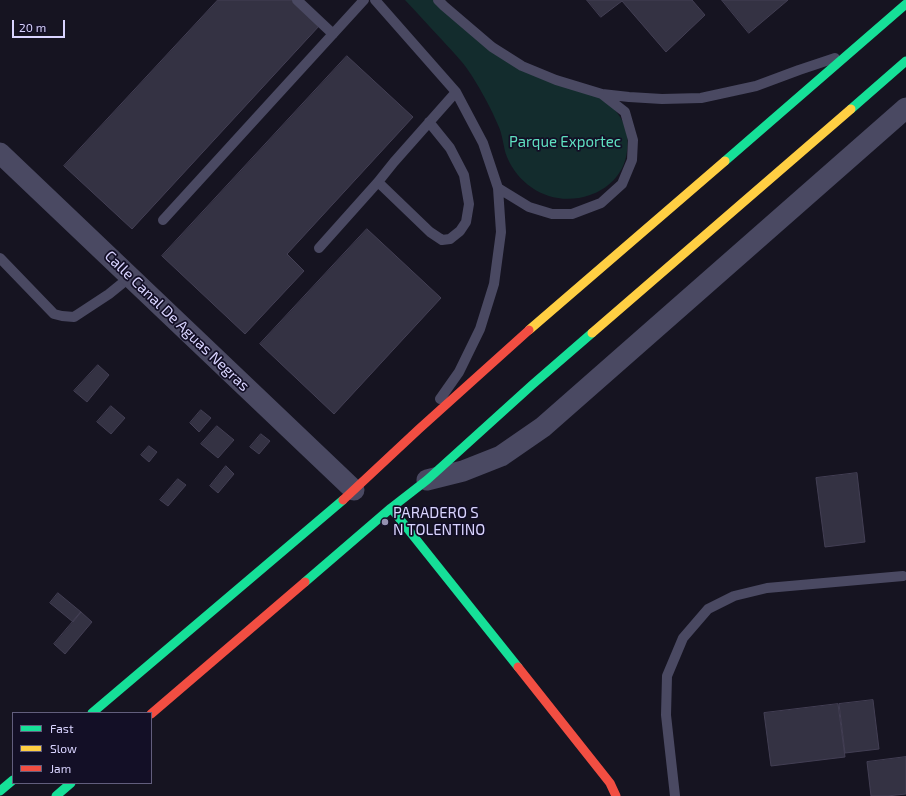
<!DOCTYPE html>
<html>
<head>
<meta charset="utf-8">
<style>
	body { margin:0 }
	#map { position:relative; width:906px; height:796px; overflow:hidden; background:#161421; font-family:"Exo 2",sans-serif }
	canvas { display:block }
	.legend { position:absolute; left:12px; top:712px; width:140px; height:72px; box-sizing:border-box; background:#130f26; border:1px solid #625e7d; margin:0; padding:5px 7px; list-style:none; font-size:12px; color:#d9d4ff }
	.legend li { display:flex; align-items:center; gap:8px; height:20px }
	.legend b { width:20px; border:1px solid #625e7d }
	.scale { position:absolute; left:12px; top:20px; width:53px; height:18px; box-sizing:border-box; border:2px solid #d9d4ff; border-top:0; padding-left:5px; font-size:12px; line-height:14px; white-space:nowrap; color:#d9d4ff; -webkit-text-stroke:3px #130f26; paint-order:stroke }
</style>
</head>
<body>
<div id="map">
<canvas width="906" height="796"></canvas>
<ul class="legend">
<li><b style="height:5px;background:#16e098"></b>Fast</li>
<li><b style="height:5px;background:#ffcf43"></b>Slow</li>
<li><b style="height:5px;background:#f24e42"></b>Jam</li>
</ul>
<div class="scale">20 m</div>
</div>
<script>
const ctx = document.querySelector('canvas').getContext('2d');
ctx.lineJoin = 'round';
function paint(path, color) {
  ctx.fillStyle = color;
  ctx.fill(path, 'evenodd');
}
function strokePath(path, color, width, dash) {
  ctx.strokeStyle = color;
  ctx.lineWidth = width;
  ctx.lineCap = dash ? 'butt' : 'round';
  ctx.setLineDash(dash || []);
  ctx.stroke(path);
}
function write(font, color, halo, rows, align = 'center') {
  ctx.font = font + ' "Exo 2",sans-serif';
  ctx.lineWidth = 3.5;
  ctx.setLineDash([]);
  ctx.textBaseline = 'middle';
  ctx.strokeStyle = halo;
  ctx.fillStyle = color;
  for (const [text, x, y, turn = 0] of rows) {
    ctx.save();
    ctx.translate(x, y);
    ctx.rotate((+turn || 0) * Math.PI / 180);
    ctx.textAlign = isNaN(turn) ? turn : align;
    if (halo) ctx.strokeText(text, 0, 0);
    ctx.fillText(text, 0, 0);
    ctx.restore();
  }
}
paint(new Path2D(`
	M 405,0 L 435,0 C 449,12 463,24 477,37 C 482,42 489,49 495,52 C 503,57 512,60 521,63 C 540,71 559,79 577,87 C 585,90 596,93 603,98 C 605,100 607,102 609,104 C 625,119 631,135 626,157 C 622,175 608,189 590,195 C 556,207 521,190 507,157 C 503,147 503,135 498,125 C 491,108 482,92 472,76 C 464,63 453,52 443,41 C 430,27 418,14 405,0 Z`), '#132c2d');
const building = new Path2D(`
	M 218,0 L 294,0 L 320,25 L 132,229 L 64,166 Z
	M 587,0 L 692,0 L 705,15 L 666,52 L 622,1 L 601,17 Z
	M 722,0 L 788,0 L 749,33 Z
	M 347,56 L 413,117 L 287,254 L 304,271 L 245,334 L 162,256 Z
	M 367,229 L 441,298 L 334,414 L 260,344 Z
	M 98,365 L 109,375 L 87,402 L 74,391 Z
	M 111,406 L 125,418 L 111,434 L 97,422 Z
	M 201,410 L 211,418 L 199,432 L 190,423 Z
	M 217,426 L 234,440 L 218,458 L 201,444 Z
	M 261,434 L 270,441 L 259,454 L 250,447 Z
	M 149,446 L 157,452 L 149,462 L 141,455 Z
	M 226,466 L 234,474 L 218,493 L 210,486 Z
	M 857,473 L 865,542 L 825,547 L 816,478 Z
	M 178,479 L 186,485 L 168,506 L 160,500 Z
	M 58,593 L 81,612 L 73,622 L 50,603 Z
	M 81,612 L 92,622 L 65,654 L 54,644 Z
	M 873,700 L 879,749 L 845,753 L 839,704 Z
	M 838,704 L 845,757 L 771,766 L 764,713 Z
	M 906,757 L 906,794 L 887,796 L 871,796 L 867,762 Z`);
paint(building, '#343243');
strokePath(building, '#433f54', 1);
strokePath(new Path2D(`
	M 297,0 L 333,34
	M 375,0 L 456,92 L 483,143 L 498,188 L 501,232 L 494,284 L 480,329 L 459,372 L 440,399
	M 438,0 L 444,6 L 492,47 L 522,66 L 556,80 L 602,94 L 629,97 L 662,99 L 701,98 L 756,86 L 799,70 L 835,58
	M 378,182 L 430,232 L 442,240 L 450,239 L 460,231 L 466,222 L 469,204 L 464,175 L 450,148 L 429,122
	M 498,188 L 529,207 L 552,214 L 572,214 L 601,203 L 622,184 L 632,160 L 633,140 L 625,112 L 602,94
	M 163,220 L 364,0
	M 319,248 L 378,182 L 394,162 L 456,92
	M 0,258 L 54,314 L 62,316 L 74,317 L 109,294 L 130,277
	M 675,796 L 666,715 L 667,676 L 683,638 L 708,609 L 734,596 L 767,588 L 903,576`), '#4a4962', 10);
strokePath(new Path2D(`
	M 0,153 L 354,490
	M 427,480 L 463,471 L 501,456 L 543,427 L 906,108`), '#4a4962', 21);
strokePath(new Path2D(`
	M 851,109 L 906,61
	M 725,161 L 906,4
	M 391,508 L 518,667
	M 305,582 L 391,508 L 427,480 L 532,385 L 592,333
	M 92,713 L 343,500
	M 0,791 L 13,780
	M 56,796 L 71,783`), '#16e098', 9);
strokePath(new Path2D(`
	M 529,330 L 725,161
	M 592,333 L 851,109`), '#ffcf43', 9);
strokePath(new Path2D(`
	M 343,500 L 419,429 L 529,330
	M 518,667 L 610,783 L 616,796
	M 151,714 L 305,582`), '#f24e42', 9);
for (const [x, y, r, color] of [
	[385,522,4,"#9591b1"]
]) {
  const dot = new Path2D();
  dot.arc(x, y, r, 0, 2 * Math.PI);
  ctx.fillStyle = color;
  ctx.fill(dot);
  strokePath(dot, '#130f26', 1.5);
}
write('15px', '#5fe0c0', '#130f26', [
	["Parque Exportec",565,142]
]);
write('15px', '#d9d4ff', '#130f26', [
	["Calle Canal De Aguas Negras",177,321,44]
]);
write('15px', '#d9d4ff', '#130f26', [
	["PARADERO S",393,513],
	["N TOLENTINO",393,530]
], 'left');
</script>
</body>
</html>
